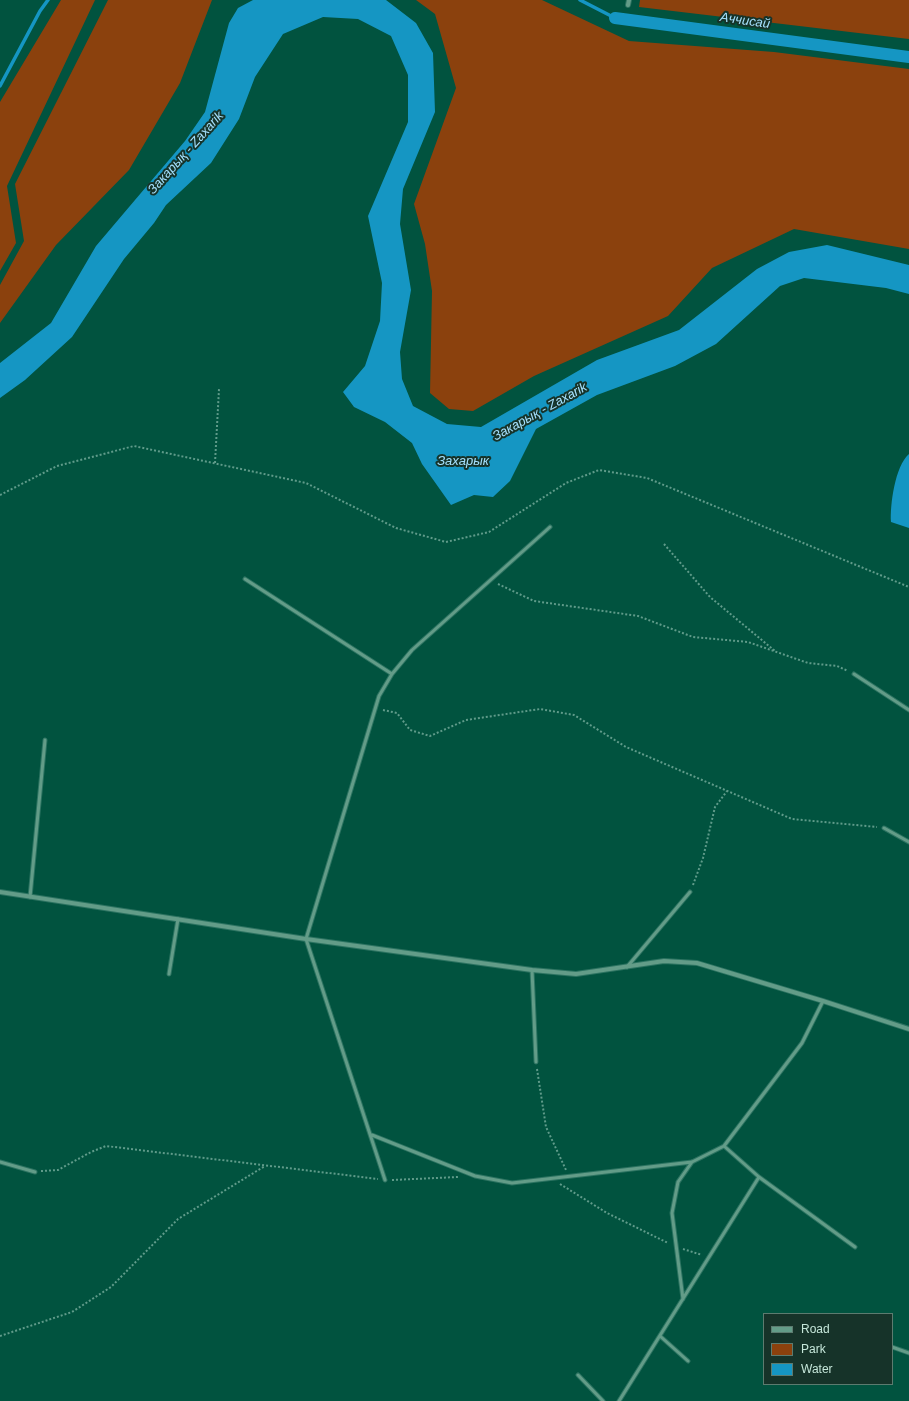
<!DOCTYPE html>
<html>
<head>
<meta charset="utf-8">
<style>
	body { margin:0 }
	#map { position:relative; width:909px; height:1401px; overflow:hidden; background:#01533f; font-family:Arial,sans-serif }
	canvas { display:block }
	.legend { position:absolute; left:763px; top:1313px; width:130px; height:72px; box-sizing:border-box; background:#163329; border:1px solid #5c7b6f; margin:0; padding:5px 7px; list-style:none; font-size:12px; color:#c5e6d9 }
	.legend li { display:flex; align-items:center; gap:8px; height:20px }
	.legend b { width:20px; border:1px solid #5c7b6f }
</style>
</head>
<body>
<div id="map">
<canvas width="909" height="1401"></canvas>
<ul class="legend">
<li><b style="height:5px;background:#639c88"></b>Road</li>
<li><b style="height:11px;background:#8b410d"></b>Park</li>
<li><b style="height:11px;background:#1596c3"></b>Water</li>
</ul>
</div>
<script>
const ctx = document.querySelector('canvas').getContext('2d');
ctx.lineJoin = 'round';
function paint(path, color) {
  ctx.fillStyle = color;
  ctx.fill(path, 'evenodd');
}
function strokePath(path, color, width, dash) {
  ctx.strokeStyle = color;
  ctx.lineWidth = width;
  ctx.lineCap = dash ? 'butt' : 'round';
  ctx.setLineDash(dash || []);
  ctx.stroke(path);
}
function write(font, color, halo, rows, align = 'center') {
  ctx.font = font + ' Arial,sans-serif';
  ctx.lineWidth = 4;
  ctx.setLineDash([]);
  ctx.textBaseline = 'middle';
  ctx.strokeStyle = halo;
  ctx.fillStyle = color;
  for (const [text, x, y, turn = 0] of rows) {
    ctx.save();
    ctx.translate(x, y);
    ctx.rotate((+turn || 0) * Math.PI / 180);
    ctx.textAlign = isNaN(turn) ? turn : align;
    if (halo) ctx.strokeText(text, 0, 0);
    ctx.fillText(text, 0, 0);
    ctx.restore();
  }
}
paint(new Path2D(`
	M 61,0 L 95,0 L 7,186 L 16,243 L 0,271 L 0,102 Z
	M 108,0 L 212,0 L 180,83 L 129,170 L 56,245 L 0,323 L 0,285 L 24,241 L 15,184 Z
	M 416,0 L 542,0 L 629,41 L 774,52 L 909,69 L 909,249 L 794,229 L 712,268 L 668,316 L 534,376 L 473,411 L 449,409 L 430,393 L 432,291 L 425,244 L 414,204 L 456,88 L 435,14 Z
	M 640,0 L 909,0 L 909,39 L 639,7 Z`), '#8b410d');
paint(new Path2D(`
	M 253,0 L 386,0 L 416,23 L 433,53 L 435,112 L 403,189 L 400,224 L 411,290 L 400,352 L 402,379 L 413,406 L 447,424 L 481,427 L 597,360 L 679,330 L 757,269 L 789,252 L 827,245 L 909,265 L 909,294 L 886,288 L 804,278 L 780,286 L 716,344 L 675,366 L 597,395 L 536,429 L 510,481 L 493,497 L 474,495 L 451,505 L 422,464 L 412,443 L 385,422 L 354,407 L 343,392 L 365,366 L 380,321 L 382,283 L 368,216 L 408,122 L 408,75 L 391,36 L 358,19 L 323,17 L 283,34 L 255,77 L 239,119 L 211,163 L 166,205 L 154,223 L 124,259 L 72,337 L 25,380 L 0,398 L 0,363 L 51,323 L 96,246 L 185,141 L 205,112 L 229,23 L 238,8 Z
	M 909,454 L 909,528 L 891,522 C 890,505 895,466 909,454 Z`), '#1596c3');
strokePath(new Path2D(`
	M 580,0 L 615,18
	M 0,86 L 40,11 L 48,0`), '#1596c3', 3.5);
strokePath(new Path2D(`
	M 615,18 L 909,57`), '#1596c3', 12);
const lane = new Path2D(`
	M 245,579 L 392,674
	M 854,674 L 909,710
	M 884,828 L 909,842
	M 30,897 L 45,740
	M 627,967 L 690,892
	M 532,970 L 536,1062
	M 169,974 L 178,919
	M 823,1001 L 802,1043 L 724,1146 L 759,1177 L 855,1247
	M 372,1135 L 475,1176 L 512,1183 L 692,1162 L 724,1146
	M 0,1162 L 35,1172
	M 385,1180 L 306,939 L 379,696 L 392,674 L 412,650 L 550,527
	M 683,1299 L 672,1213 L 678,1182 L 692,1162
	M 660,1336 L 688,1361
	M 892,1347 L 909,1353
	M 578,1375 L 603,1401
	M 619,1401 L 759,1177`);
const street = new Path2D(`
	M 628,5 L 629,0
	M 0,892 L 306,939 L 532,970 L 576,974 L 664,961 L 697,963 L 823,1001 L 909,1029`);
strokePath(lane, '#2c7361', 5);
strokePath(street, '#2c7361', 6);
strokePath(new Path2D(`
	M 215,463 L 219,389
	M 0,495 L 57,466 L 134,446 L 306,483 L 396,528 L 446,542 L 489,532 L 566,483 L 599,470 L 647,478 L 909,587
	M 664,544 L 710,597 L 775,651
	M 498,584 L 534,601 L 638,616 L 693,637 L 748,642 L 808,663 L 837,666 L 848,671
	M 383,710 L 397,713 L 410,730 L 430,736 L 466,720 L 540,709 L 574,715 L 626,747 L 792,819 L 877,827
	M 693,885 L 703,858 L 715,807 L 727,791
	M 537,1069 L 546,1127 L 566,1170
	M 41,1171 L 58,1170 L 91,1152 L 106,1146 L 378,1179
	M 392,1180 L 458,1177
	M 560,1184 L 607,1213 L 668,1243
	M 683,1249 L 702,1255
	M 0,1336 L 72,1312 L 111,1287 L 178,1219 L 265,1166`), '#609b8a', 2, [2, 2]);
strokePath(lane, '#639c88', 3);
strokePath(street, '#639c88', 4);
write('italic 13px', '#a5e0fd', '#163329', [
	["Аччисай",745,21,8],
	["Закарық - Zaxarik",186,153,-48],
	["Закарық - Zaxarik",540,412,-29],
	["Захарык",463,461]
]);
</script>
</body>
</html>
